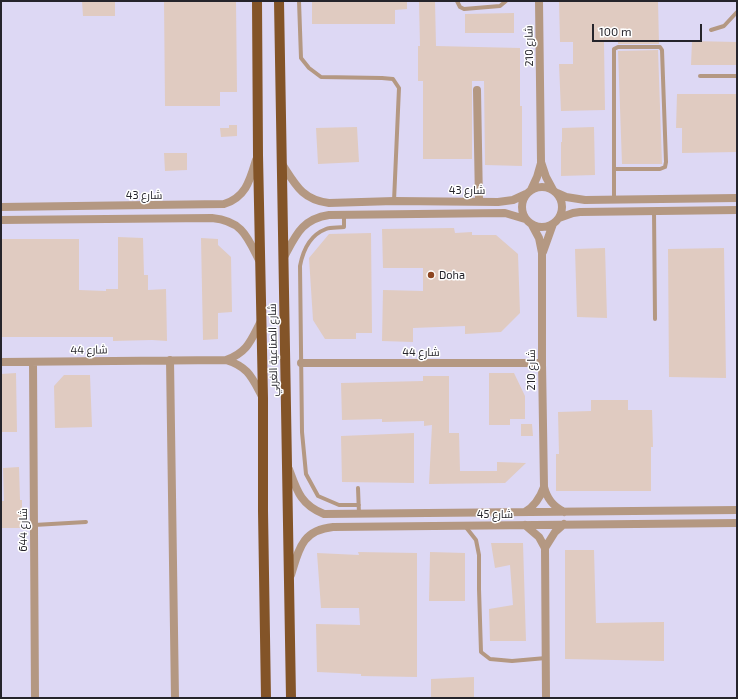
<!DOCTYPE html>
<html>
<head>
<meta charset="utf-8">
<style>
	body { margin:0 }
	#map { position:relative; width:738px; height:699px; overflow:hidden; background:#eae7fb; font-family:"Exo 2",sans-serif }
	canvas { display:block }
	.frame { position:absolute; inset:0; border:2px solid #25242b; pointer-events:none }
	.scale { position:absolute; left:592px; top:24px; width:110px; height:18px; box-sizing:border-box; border:2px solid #25242b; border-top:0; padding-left:5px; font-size:12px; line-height:14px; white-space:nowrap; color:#25242b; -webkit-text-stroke:3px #fff; paint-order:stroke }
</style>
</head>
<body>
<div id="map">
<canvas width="738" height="699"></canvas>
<div class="frame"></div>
<div class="scale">100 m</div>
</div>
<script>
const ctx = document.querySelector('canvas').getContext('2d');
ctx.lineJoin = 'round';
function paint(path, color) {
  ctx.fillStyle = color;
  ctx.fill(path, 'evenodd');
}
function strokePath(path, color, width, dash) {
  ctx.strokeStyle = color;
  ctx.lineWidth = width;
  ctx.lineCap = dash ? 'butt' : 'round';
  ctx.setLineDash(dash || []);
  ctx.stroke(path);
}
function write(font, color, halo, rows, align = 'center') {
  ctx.font = font + ' "Exo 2",Cairo,sans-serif';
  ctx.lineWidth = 3;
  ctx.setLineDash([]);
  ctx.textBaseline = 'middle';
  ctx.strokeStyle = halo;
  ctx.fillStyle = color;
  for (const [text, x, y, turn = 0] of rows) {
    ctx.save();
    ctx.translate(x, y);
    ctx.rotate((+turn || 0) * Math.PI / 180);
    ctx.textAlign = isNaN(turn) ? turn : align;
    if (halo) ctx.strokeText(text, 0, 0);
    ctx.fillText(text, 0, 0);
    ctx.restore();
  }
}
paint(new Path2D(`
	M 1,1 L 737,1 L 737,698 L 1,698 Z`), '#ddd8f4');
paint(new Path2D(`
	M 82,1 L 115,1 L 115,16 L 83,16 Z
	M 164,1 L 236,1 L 237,92 L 220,92 L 220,106 L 165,106 Z
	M 312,1 L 407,1 L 407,9 L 395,10 L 395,24 L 312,24 Z
	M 419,1 L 435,1 L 436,46 L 520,48 L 520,106 L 522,106 L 522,166 L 485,165 L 484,81 L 472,81 L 472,159 L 423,159 L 423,81 L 418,81 L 418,46 L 420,46 Z
	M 559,1 L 658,1 L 659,44 L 618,44 L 618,42 L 604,42 L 605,110 L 561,111 L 559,64 L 573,64 L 573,42 L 560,42 Z
	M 514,13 L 514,33 L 465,33 L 465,14 Z
	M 692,41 L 737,42 L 737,65 L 691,65 Z
	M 658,50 L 662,164 L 622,164 L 618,51 Z
	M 677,94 L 737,94 L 737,152 L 682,153 L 682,128 L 676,128 Z
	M 229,125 L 237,125 L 237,136 L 221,137 L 220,128 L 229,128 Z
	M 357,127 L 359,162 L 318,164 L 316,128 Z
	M 594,127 L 595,175 L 561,176 L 561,142 L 562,142 L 562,128 Z
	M 164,153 L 187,153 L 187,170 L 165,171 Z
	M 454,228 L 455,233 L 472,232 L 472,235 L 496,235 L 518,254 L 520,313 L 501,332 L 465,334 L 465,326 L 413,328 L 413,342 L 382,341 L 383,290 L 423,291 L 423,268 L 383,268 L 382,229 Z
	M 371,233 L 372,333 L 356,333 L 356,339 L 325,339 L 313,320 L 309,258 L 329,234 Z
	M 118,237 L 143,238 L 144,275 L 148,275 L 148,290 L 166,289 L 167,341 L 152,340 L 113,341 L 113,337 L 1,337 L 1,239 L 79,239 L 79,290 L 106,291 L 106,289 L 118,289 Z
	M 201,238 L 218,239 L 218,245 L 231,257 L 232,312 L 218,313 L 218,339 L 203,340 Z
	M 605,248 L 607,318 L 577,317 L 575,249 Z
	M 724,248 L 726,378 L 669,377 L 668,249 Z
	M 16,373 L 17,432 L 1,432 L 1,374 Z
	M 489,373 L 514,373 L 525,396 L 525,419 L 510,419 L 510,425 L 489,425 Z
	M 64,375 L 90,375 L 92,427 L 55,428 L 54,386 Z
	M 423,376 L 449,376 L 449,433 L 459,433 L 460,471 L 497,471 L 497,462 L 526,463 L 505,483 L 429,484 L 432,425 L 424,426 L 424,421 L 382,422 L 382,419 L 342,420 L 341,383 L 423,381 Z
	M 591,400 L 628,400 L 628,410 L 652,410 L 653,447 L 651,447 L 651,491 L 556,491 L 556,454 L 559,454 L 558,412 L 591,411 Z
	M 521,424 L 532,424 L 533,436 L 521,436 Z
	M 414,433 L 414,483 L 342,482 L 341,436 Z
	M 19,467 L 20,500 L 22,500 L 22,528 L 1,528 L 1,501 L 4,501 L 3,468 Z
	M 491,543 L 523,543 L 526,641 L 490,641 L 489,609 L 513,605 L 510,565 L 495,568 Z
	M 565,550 L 594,550 L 596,623 L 664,622 L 664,661 L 565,659 Z
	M 358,552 L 417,553 L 417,677 L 361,676 L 361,674 L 317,672 L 316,624 L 360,625 L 359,608 L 321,608 L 317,553 L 359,555 Z
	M 430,552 L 465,553 L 465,601 L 429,601 Z
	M 474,677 L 474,698 L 431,698 L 431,679 Z`), '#e0cbc1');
strokePath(new Path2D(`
	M 299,1 L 301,58 L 309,68 L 321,77 L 382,78 L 393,79 L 399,88 L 394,201
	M 457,1 L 460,7 L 464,9 L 500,6 L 506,1
	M 711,30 L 724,26 L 737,12
	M 700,76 L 737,76
	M 614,200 L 614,49 L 618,47 L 660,47 L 662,50 L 666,162 L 665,167 L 660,169 L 615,169
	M 654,211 L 655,319
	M 344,215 L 344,227 C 339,228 331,227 326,229 C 310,235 303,250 300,266 L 302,432 L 306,474 L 318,496 L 339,505 L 359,505
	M 358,488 L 359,514
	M 34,525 L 86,522
	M 465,526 L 476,540 L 479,555 L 479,589 L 481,652 L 490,659 L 512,661 L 546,658`), '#b49882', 4);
strokePath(new Path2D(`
	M 539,1 L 541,162 L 546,177 L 553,190
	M 477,90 L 479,202
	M 282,164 C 295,184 302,200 329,203 L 394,201 L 498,202 L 513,200 L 526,194
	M522 207a20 20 0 1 1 40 0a20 20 0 1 1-40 0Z
	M 531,190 L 537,177 L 541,163
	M 557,193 L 566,197 L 585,200 L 737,198
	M 1,207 L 224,204 C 246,197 250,180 256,160
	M 559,218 L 573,213 L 580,212 L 737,210
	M 1,220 L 212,218 C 242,221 247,236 259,260
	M 543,252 L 553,224
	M 284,257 C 296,235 302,219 329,215 L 505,213 L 525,219
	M 170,360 L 175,698
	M 226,360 C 249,367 252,378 263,398
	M 1,362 L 226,360 C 248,352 251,340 261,321
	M 33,362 L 35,698
	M 301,363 L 542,363
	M 289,469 C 297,491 301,505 324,514 L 737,510
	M 544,487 C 547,499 553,506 564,512
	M 525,512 C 535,506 540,498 544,487 L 542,363 L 542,253 L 539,238 L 532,225
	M 525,525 L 539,537 L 545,548 L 546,698
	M 545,548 L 555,532 L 564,524
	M 291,575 C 299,549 302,530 333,527 L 737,523`), '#b49882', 8);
strokePath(new Path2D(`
	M 257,1 L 258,155 L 263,398 L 263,511 L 266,698
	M 279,1 L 291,698`), '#835428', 10);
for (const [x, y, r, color] of [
	[431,275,4,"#8d4622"]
]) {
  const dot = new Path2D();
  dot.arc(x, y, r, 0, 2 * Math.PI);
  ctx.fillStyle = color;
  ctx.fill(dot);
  strokePath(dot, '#fff', 1.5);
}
write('11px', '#25242b', '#fff', [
	["شارع 210",529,46,-91],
	["شارع 43",467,190],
	["شارع 43",144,195],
	["شارع 44",89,350,-1],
	["شارع الصناعية الغربي",273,350,-91],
	["شارع 44",421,352],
	["شارع 210",531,370,-90],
	["شارع 45",495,514],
	["شارع 644",23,530,-90]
]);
write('11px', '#25242b', '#fff', [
	["Doha",439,275]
], 'left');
</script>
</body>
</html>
